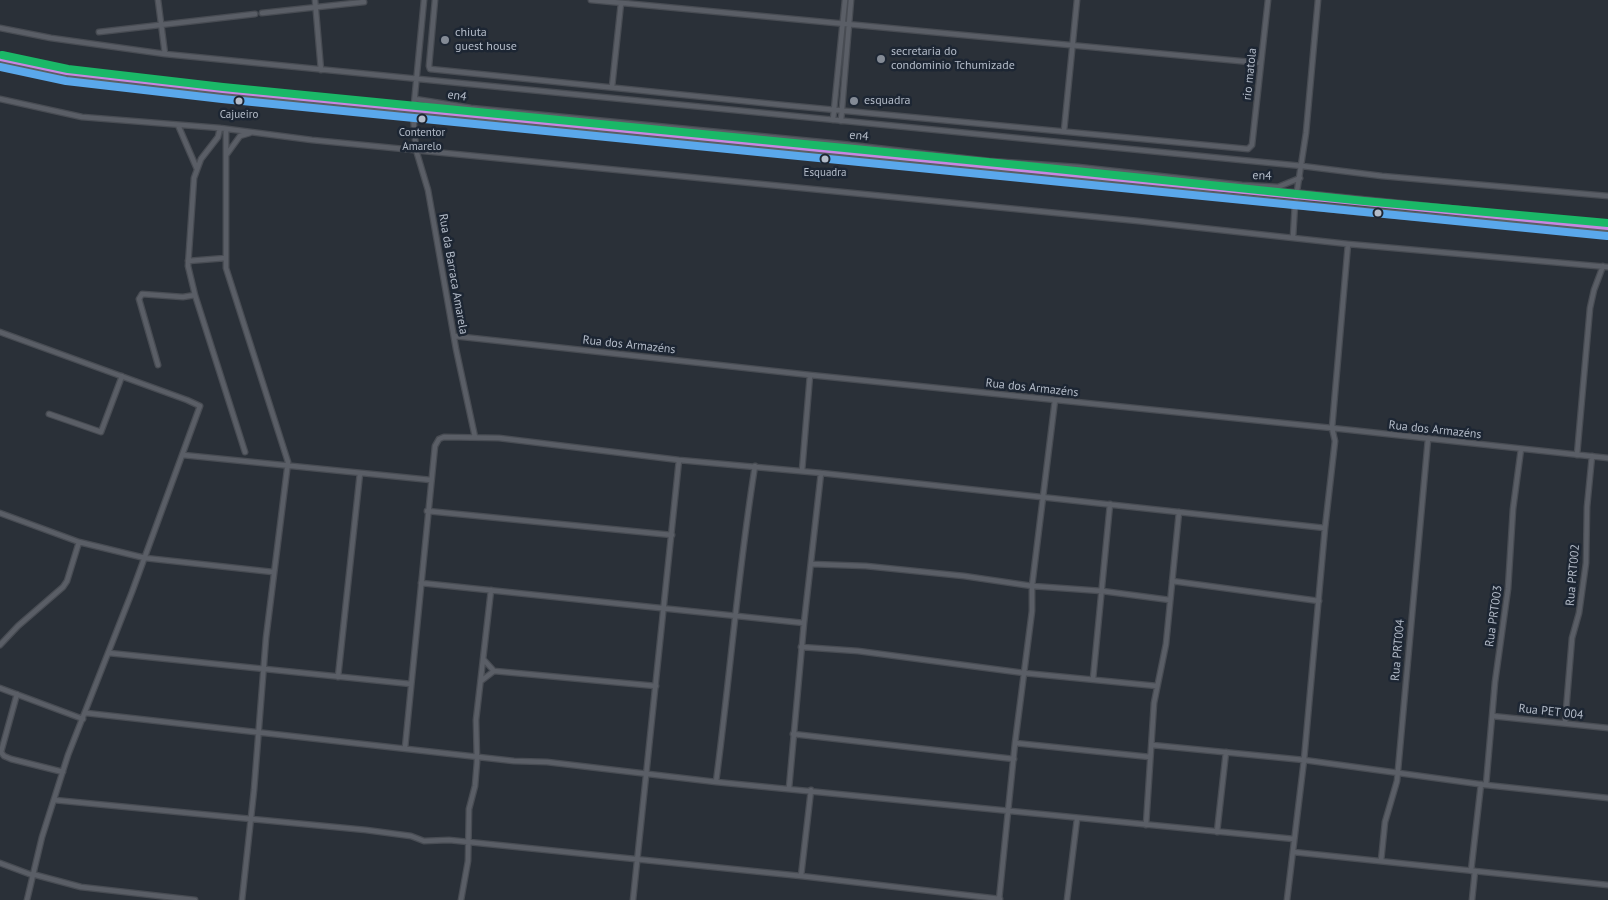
<!DOCTYPE html>
<html>
<head>
<meta charset="utf-8">
<style>
	body { margin:0 }
	canvas { display:block; background:#2a3038 }
</style>
</head>
<body>
<canvas width="1608" height="900"></canvas>
<script>
const ctx = document.querySelector('canvas').getContext('2d');
ctx.lineJoin = 'round';
function strokePath(path, color, width, dash) {
  ctx.strokeStyle = color;
  ctx.lineWidth = width;
  ctx.lineCap = dash ? 'butt' : 'round';
  ctx.setLineDash(dash || []);
  ctx.stroke(path);
}
function write(font, color, halo, rows, align = 'center') {
  ctx.font = font + ' "PT Sans",sans-serif';
  ctx.lineWidth = 5;
  ctx.setLineDash([]);
  ctx.textBaseline = 'middle';
  ctx.strokeStyle = halo;
  ctx.fillStyle = color;
  for (const [text, x, y, turn = 0] of rows) {
    ctx.save();
    ctx.translate(x, y);
    ctx.rotate((+turn || 0) * Math.PI / 180);
    ctx.textAlign = isNaN(turn) ? turn : align;
    if (halo) ctx.strokeText(text, 0, 0);
    ctx.fillText(text, 0, 0);
    ctx.restore();
  }
}
const minor = new Path2D(`
	M 158,0 L 165,54
	M 315,0 L 321,70
	M 424,0 L 413,115 L 416,150 L 428,190 L 456,349 L 475,437
	M 435,0 L 429,66 L 430,69 L 783,105 L 1248,149 L 1252,145 L 1268,0
	M 591,0 L 1261,63
	M 262,13 L 364,2
	M 0,28 L 51,38 L 165,54 L 1302,166 L 1382,176 L 1608,196
	M 99,32 L 255,14
	M 612,87 L 621,3
	M 0,99 L 82,117 L 220,128 L 312,140 L 1138,221 L 1348,244 L 1608,267
	M 415,99 L 471,108 L 842,144 L 989,161 L 1078,167 L 1242,185 L 1278,187 L 1300,178
	M 833,120 L 845,0
	M 841,121 L 851,0
	M 178,125 L 197,169
	M 220,128 L 218,137 L 201,159 L 194,178 L 188,266 L 195,295 L 245,452
	M 226,129 L 226,268 L 288,462 L 266,638 L 254,790 L 242,900
	M 1064,131 L 1077,0
	M 227,154 L 240,136 L 250,133
	M 1293,237 L 1295,204 L 1306,133 L 1318,0
	M 188,261 L 226,258
	M 0,332 L 187,400 L 200,406 L 132,592 L 68,755 L 42,837 L 27,900
	M 454,336 L 810,375 L 1332,428 L 1608,458
	M 158,365 L 139,299 L 142,294 L 183,297 L 195,295
	M 49,414 L 101,432 L 122,376
	M 183,455 L 431,480
	M 1577,455 L 1590,308 L 1594,290 L 1603,266
	M 802,471 L 810,375
	M 427,511 L 672,535
	M 0,513 L 79,542
	M 811,564 L 866,566 L 964,576 L 1032,586 L 1102,591 L 1170,600
	M 1172,581 L 1319,601
	M 421,583 L 804,623
	M 0,645 L 18,626 L 63,587 L 67,581 L 79,542 L 145,558 L 273,572
	M 801,647 L 858,651 L 1024,673 L 1157,686
	M 109,653 L 411,684
	M 484,660 L 494,671 L 656,686
	M 338,677 L 360,473
	M 1093,679 L 1110,504
	M 481,681 L 494,671
	M 0,688 L 83,719
	M 17,694 L 1,752 L 4,756 L 11,759 L 63,772
	M 86,713 L 514,761 L 547,762 L 716,782 L 1294,839
	M 1492,716 L 1608,728
	M 1565,723 L 1572,638 L 1579,613 L 1586,563 L 1587,507 L 1592,456
	M 793,734 L 1014,759
	M 1015,743 L 1150,757
	M 1152,745 L 1304,760 L 1486,785 L 1608,798
	M 405,748 L 435,446 L 439,439 L 444,437 L 499,438 L 679,460 L 821,473 L 1325,528
	M 716,782 C 730,677 738,571 755,466
	M 1486,785 L 1495,682 L 1508,589 L 1513,509 L 1521,449
	M 789,788 L 804,623 L 821,473
	M 54,800 L 366,830 L 411,836 L 424,841 L 449,840 L 801,876 L 1000,899
	M 1146,825 L 1154,703 L 1166,644 L 1179,512
	M 1217,832 L 1226,752
	M 1293,852 L 1608,885
	M 1381,861 L 1385,822 L 1397,781 L 1428,439
	M 0,863 L 32,875
	M 1471,871 L 1481,784
	M 32,874 L 81,887 L 195,900
	M 801,876 L 811,790
	M 461,900 L 468,861 L 469,809 L 475,786 L 477,762 L 476,720 L 491,590
	M 633,900 L 679,460
	M 999,900 L 1015,743 L 1032,611 L 1032,586 L 1055,400
	M 1067,900 L 1077,819
	M 1287,900 L 1304,760 L 1325,528 L 1335,441 L 1332,428 L 1348,244
	M 1472,900 L 1475,871`);
const trunk = new Path2D(`
	M 0,57 L 67,71 L 223,89 L 1141,181 L 1297,194 L 1608,226
	M 0,65 L 66,79 L 222,97 L 1027,176 L 1363,211 L 1608,233`);
strokePath(minor, '#484c53', 7);
strokePath(trunk, '#474c53', 10);
strokePath(minor, '#5a5e66', 4.5);
strokePath(trunk, '#5b5f64', 8);
strokePath(new Path2D(`
	M 0,57 L 67,71 L 223,89 L 1608,226`), '#c787e3', 8);
strokePath(new Path2D(`
	M 0,67 L 66,81 L 222,99 L 1607,236`), '#5aa8eb', 8);
strokePath(new Path2D(`
	M 2,55 L 68,69 L 223,87 L 1028,166 L 1364,201 L 1608,223`), '#1ab867', 8);
for (const [x, y, r, color] of [
	[445,40,5,"#848b96"],
	[881,59,5,"#848b96"],
	[239,101,4.5,"#b4bcc9"],
	[854,101,5,"#848b96"],
	[422,119,4.5,"#b4bcc9"],
	[825,159,4.5,"#b4bcc9"],
	[1378,213,4.5,"#b4bcc9"]
]) {
  const dot = new Path2D();
  dot.arc(x, y, r, 0, 2 * Math.PI);
  ctx.fillStyle = color;
  ctx.fill(dot);
  strokePath(dot, '#1d2633', 2);
}
write('11px', '#b4bcc9', '#1d2633', [
	["Cajueiro",239,115],
	["Contentor",422,133],
	["Amarelo",422,147],
	["Esquadra",825,173]
]);
write('12px', '#b4bcc9', '#1d2633', [
	["chiuta",455,33],
	["guest house",455,47],
	["secretaria do",891,52],
	["condominio Tchumizade",891,66],
	["esquadra",864,101]
], 'left');
write('12px', '#b4bcc9', '#1d2633', [
	["rio matola",1250,74,-84],
	["en4",457,96,9],
	["en4",859,136,6],
	["en4",1262,176,2],
	["Rua da Barraca Amarela",453,274,80],
	["Rua dos Armazéns",629,345,6],
	["Rua dos Armazéns",1032,388,6],
	["Rua dos Armazéns",1435,430,6],
	["Rua PRT002",1573,575,-85],
	["Rua PRT003",1494,616,-82],
	["Rua PRT004",1398,650,-85],
	["Rua PET 004",1551,712,6]
]);
</script>
</body>
</html>
